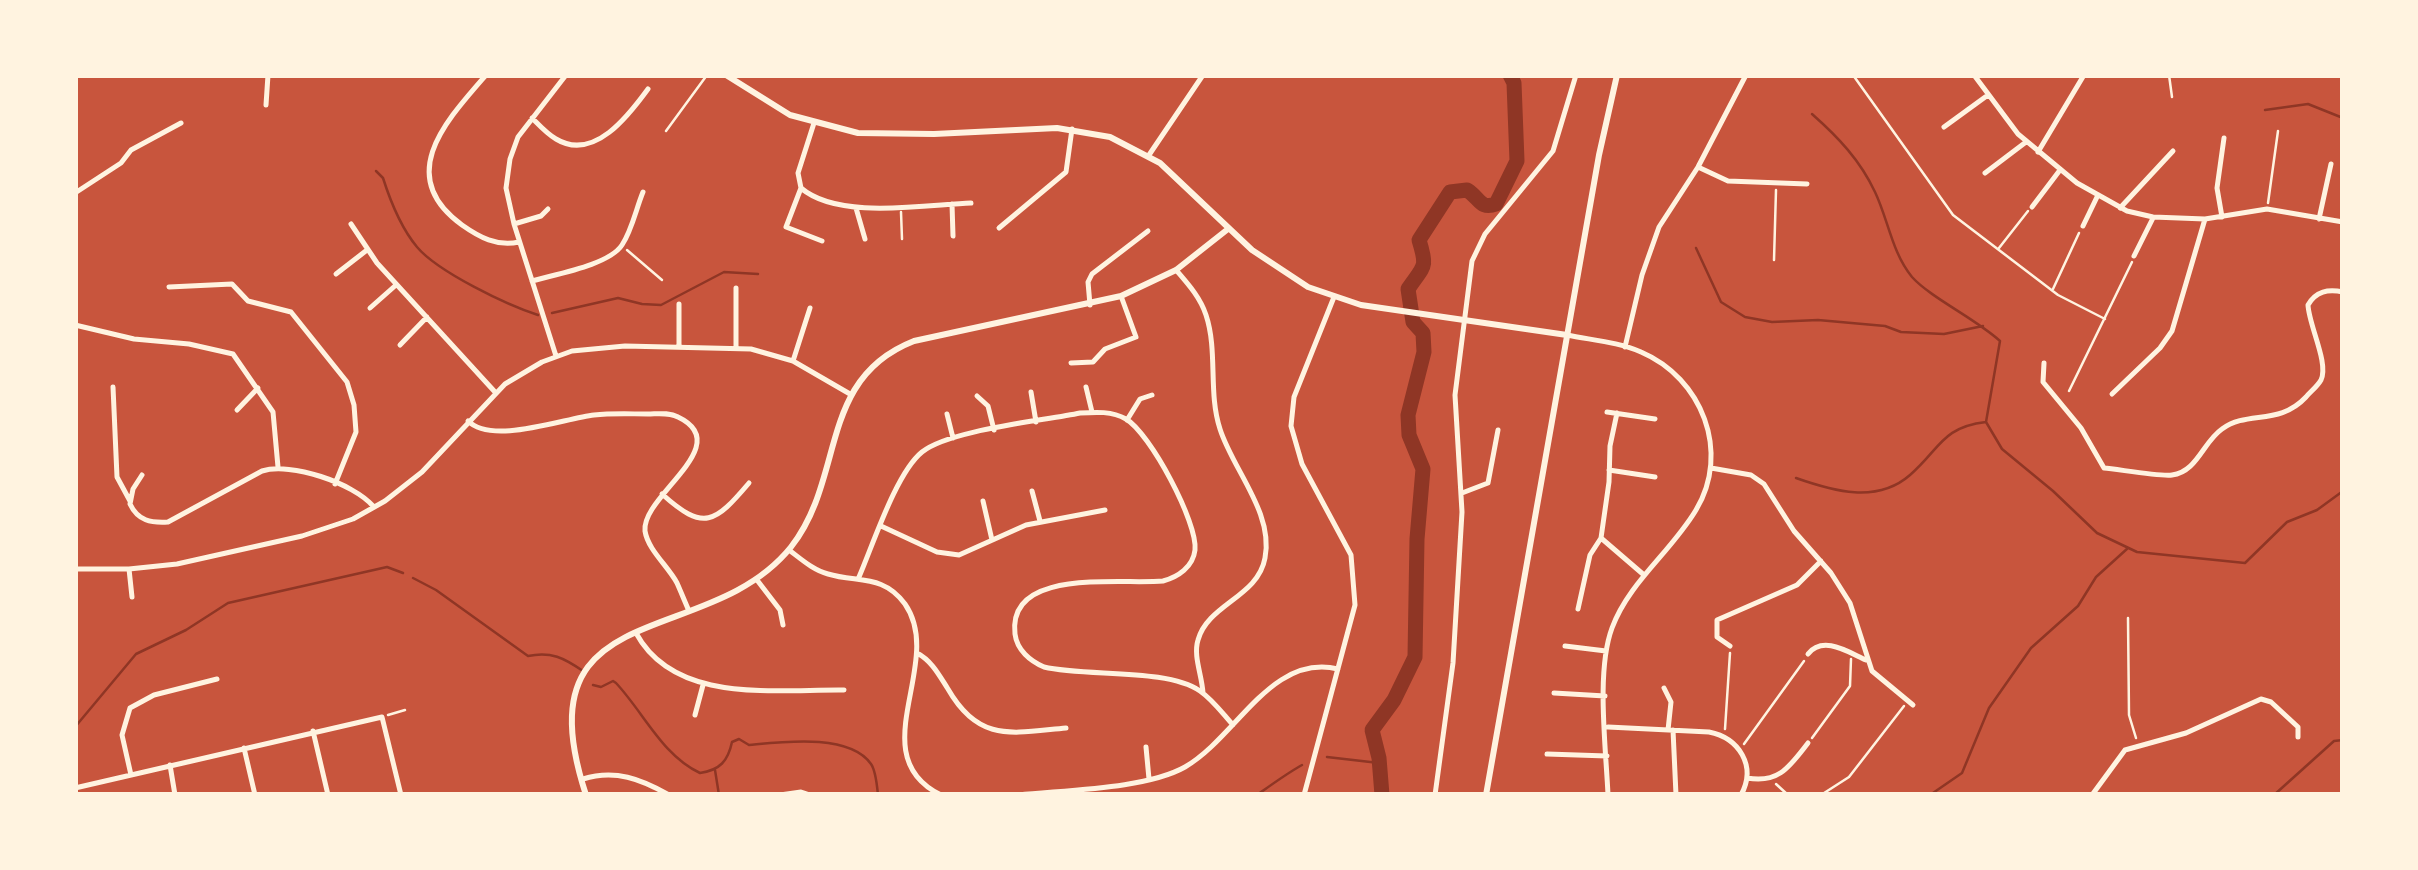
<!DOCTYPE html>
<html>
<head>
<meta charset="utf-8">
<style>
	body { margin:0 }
	#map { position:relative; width:2418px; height:870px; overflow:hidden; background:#c8553d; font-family:Mulish,sans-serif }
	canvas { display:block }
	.frame { position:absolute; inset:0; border:78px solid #fff3e0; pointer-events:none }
</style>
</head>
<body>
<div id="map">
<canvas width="2418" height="870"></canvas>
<div class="frame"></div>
</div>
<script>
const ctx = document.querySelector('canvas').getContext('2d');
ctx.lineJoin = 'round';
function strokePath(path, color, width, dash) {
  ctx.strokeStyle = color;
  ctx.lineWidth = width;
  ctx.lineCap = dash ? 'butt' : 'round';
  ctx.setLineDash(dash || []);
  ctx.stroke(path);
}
strokePath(new Path2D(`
	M 2265,110 L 2308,104 L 2343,118
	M 1812,114 C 1838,137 1860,160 1875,192 C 1888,219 1892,253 1912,277 C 1931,298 1976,319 2000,341 L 1986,422 L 2002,449 L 2053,491 L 2097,533 L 2137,552 L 2245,563 L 2287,522 L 2317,510 L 2343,491
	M 376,171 L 383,178 C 390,200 402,229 417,247 C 438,272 507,305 538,315
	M 1696,248 L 1721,302 L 1745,317 L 1772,322 L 1818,320 L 1885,326 L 1901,332 L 1944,334 L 1983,326
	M 552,313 L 618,298 L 642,304 L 661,305 L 724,272 L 758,274
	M 1796,478 C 1833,491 1877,504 1910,475 C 1940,449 1942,427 1986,422
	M 413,578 L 436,590 L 528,656 C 551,651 564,658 583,671
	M 593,685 L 601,687 L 613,681 L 616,683 C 644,713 662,755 700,773 C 720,770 728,761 732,742 L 739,739 L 749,745 C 782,742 849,733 871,764 C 876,771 877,786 878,795
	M 75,727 L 136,654 L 186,630 L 228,603 L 387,567 L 403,573
	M 1327,757 L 1379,763
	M 715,770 L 719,795
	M 1257,795 C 1271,785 1286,774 1302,765
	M 1930,795 L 1962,773 L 1989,708 L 2031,648 L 2078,606 L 2096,577 L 2128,548
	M 2274,795 L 2334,741 L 2343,740`), '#8f3625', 2.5);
strokePath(new Path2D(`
	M 1382,795 L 1379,758 L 1372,730 L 1394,700 L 1415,657 L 1417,539 L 1423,469 L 1409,435 L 1408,415 L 1424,352 L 1423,333 L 1413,322 L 1408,289 C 1424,265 1428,269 1419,240 L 1450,192 L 1467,190 C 1480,198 1480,210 1496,204 L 1517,161 L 1514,83 L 1510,75`), '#8f3625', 15);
strokePath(new Path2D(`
	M 1853,75 L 1953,215 L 2058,295 L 2105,319
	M 2169,75 L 2172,97
	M 666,131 L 707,75
	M 2268,203 L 2278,131
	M 901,212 L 902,239
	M 1999,248 L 2028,211
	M 627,250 L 662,280
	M 1774,260 L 1776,190
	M 2053,289 L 2079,233
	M 2069,391 L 2132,262
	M 2128,618 L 2129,715 L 2136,738
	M 388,715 L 405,710
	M 1725,729 L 1730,653
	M 1812,738 L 1850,686 L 1851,659
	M 1744,744 L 1804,661
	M 1776,784 L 1788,795
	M 1821,795 L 1849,777 L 1904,706`), '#fff3e0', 2.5);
strokePath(new Path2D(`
	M 486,75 C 446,121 394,176 462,225 C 479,237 497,247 519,242
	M 1974,75 L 2018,134 L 2077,183 L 2127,211 L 2153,217 L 2205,219 L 2267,209 L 2343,222
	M 266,105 L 268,75
	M 532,118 C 539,125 547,134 556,139 C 594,162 629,115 648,89
	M 814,123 L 798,173 L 801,188 C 838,220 924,205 971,203
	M 1944,127 L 1988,95
	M 2038,152 L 2084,75
	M 1149,155 L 1203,75
	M 1698,167 L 1728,181 L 1807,184
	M 1985,173 L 2026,142
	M 801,188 L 786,227 L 822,241
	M 75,193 L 121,163 L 131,150 L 181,123
	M 952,204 L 953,236
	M 2032,207 L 2060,170
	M 856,208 L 865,239
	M 2120,208 L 2173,151
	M 2222,217 L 2217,188 L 2224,138
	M 2319,219 L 2331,164
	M 351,224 L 377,263 L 495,392
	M 514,224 L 541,216 L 548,209
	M 2083,226 L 2097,197
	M 999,228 L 1066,172 L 1072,129
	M 2134,256 L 2153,218
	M 1176,270 C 1188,284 1200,297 1206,315 C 1218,351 1208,393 1220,429 C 1233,470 1274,513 1265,558 C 1258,597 1208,604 1198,640 C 1193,656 1202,675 1203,693
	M 336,274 L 367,250
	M 532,281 C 556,274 609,265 622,245 C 632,230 636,209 643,192
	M 169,287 L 232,284 L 248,301 L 291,312 L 347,382 L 354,405 L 356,432 L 335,484
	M 1090,305 L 1088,282 L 1092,274 L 1148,231
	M 370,308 L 396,285
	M 75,325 L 134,339 L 189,344 L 233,354 L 273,412 L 278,467
	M 1567,335 C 1591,340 1619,342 1641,352 C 1702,378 1731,452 1696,510 C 1671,552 1629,582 1612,628 C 1596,671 1606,748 1608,795
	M 400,345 L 427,317
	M 679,346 L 679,304
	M 736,347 L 736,288
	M 1625,347 L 1642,275 L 1659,227 L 1698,167 L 1746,75
	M 556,356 L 514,224 L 506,188 L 510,159 L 518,137 L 566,75
	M 793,361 L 810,308
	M 1071,363 L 1093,362 L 1105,349 L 1136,337 L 1121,296
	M 2044,363 L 2043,382 L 2081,428 L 2104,468 C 2117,469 2161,477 2172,475 C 2197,472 2203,442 2222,429 C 2248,410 2279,426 2306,397 C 2310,392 2317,387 2321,380 C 2329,363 2309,326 2308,305 C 2316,291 2328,289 2343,292
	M 113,387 L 117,477 L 130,501
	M 1086,387 L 1092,412
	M 1031,392 L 1036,422
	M 2112,394 L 2160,348 L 2172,331 L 2205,219
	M 977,396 L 988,406 L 994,430
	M 237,410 L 258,388
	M 1607,412 L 1655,419
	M 947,414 L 953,438
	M 1127,420 L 1140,399 L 1152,395
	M 468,421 C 492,445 562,419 594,415 C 612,413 630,414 648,414 C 657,414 669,412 678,417 C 737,445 641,496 645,531 C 648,550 668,566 677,583 C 681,592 685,602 689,611
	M 1711,468 L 1751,475 L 1764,484 L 1794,531 L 1831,573 L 1850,603 L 1872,671 L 1913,705
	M 1609,470 L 1655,477
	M 142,475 L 133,489 L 130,504 C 138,521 151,523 168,522 L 262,471 C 291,462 353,483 373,506
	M 1032,491 L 1040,521
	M 1462,493 L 1488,483 L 1498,430
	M 662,494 C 704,532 715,523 749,483
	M 983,501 L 992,540
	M 881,526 L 937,552 L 959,555 L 1026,525 L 1105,510
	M 1601,538 L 1644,575
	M 789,550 C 801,559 813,570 828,574 C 858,583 883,574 905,604 C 946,663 860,755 941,795
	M 75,569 L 129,569 L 177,564 L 302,536 L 353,519 L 385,501 L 422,472 L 505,384 L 542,362 L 572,351 L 625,346 L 751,349 L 793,361 L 850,394
	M 129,569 L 132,597
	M 859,577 C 873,545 896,473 922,452 C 949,430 1042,421 1080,413 C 1096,412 1112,411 1126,419 C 1150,433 1198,523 1195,550 C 1193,567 1178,577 1163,581 C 1121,585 1007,567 1015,634 C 1017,650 1030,661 1044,667 C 1086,677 1167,668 1200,691 C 1213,700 1223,714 1233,725
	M 757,580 L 780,610 L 783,625
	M 1578,609 L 1590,555 L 1601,538 L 1609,482 L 1610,446 L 1617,413
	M 636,633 C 675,705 776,689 844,690
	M 1565,646 L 1606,651
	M 1730,646 L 1717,637 L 1717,620 L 1797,585 L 1821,561
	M 917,653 C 932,661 939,675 948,689 C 979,743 1012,733 1066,728
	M 1808,654 C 1823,635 1848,652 1866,660
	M 1664,688 L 1671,702 L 1668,730
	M 1554,693 L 1605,696
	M 695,715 L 703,685
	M 1608,727 L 1709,732 C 1739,738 1757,766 1741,795
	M 1673,730 L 1676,795
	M 313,731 L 328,795
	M 1146,747 L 1149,779
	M 244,748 L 255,795
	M 1547,754 L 1607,756
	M 170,765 L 175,795
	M 131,775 L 122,735 L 130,708 L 154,695 L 217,679
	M 1747,778 C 1779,784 1790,766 1808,743
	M 583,779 C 615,769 641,779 669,795
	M 75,788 L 382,717 L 401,795
	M 780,795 L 801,792 L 810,795
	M 1019,795 C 1065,790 1146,789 1185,767 C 1237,737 1271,653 1338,669
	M 1304,795 L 1355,605 L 1351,555 L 1302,464 L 1291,426 L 1294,397 L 1334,297
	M 1435,795 L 1453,663 L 1462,512 L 1455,395 L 1472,261 L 1485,234 L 1553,151 L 1576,75
	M 2092,795 L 2125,750 L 2186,733 L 2261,699 L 2271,702 L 2298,727 L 2298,737`), '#fff3e0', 5);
strokePath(new Path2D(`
	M 726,75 L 790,115 L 858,133 L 934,134 L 1057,128 L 1110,137 L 1160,163 L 1252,250 L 1308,287 L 1361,305 L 1567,335
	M 586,795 C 519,591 707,652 791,547 C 846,477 817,379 914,341 L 1121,296 L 1176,270 L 1228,229`), '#fff3e0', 6);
strokePath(new Path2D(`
	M 1486,795 L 1599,155 L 1617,75`), '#fff3e0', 6);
</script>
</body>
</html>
